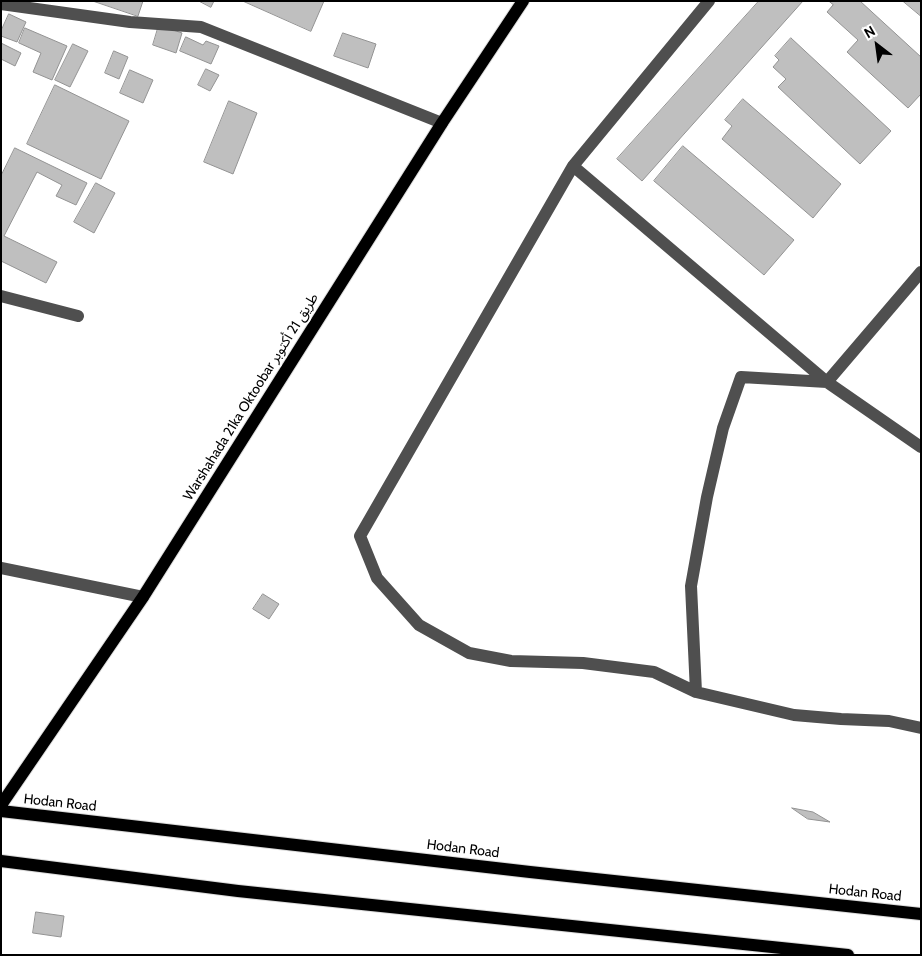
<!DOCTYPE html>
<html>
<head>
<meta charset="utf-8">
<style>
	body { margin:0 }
	#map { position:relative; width:922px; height:956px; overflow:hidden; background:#fff; font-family:Cabin,sans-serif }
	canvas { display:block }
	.frame { position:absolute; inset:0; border:2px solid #000; pointer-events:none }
	.north { position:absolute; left:852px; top:20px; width:50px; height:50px; -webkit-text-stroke:4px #fff; paint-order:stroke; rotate:330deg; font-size:14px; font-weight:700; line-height:20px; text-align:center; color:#000 }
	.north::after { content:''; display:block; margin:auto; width:18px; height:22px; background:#000; clip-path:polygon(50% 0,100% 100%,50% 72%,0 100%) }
</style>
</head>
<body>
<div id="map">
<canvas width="922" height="956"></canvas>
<div class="frame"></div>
<div class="north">N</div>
</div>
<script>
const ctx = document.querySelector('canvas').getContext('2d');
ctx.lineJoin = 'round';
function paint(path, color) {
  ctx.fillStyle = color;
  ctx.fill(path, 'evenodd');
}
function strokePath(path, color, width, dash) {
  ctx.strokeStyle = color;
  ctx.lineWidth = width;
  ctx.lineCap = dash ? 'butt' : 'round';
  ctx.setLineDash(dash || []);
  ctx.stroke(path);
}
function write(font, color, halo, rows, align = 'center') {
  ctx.font = font + ' Cabin,"Noto Sans Arabic",sans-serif';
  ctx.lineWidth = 4;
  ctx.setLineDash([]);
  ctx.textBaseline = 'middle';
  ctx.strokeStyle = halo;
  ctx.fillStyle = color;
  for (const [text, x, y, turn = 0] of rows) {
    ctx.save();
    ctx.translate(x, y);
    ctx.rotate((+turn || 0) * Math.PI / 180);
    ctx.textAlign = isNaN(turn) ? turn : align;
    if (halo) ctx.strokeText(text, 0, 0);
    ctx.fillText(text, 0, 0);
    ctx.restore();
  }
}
const building = new Path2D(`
	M 93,1 L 143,1 L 138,16 Z
	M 199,1 L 214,1 L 211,7 Z
	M 243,1 L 324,1 L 311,31 Z
	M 759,1 L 803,1 L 642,181 L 617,159 Z
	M 829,1 L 860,1 L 921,57 L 921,94 L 908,108 L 847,52 L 858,40 L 827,12 L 833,5 Z
	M 903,1 L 921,1 L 921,16 Z
	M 9,14 L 26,22 L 17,42 L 1,36 L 1,31 Z
	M 159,25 L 182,33 L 176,53 L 153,45 Z
	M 25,28 L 67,46 L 52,80 L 33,72 L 41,53 L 19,43 Z
	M 343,33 L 376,44 L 368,68 L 334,56 Z
	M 186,37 L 203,45 L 206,41 L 219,46 L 211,64 L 180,51 Z
	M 791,38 L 891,131 L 860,164 L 778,87 L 786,79 L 773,67 L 779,60 L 775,56 Z
	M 1,43 L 21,53 L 15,66 L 1,59 Z
	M 73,44 L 88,51 L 70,87 L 55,80 Z
	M 114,51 L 128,57 L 119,79 L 105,73 Z
	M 206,69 L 219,75 L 210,91 L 198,85 Z
	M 130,70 L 153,80 L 143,103 L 120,93 Z
	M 55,85 L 129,121 L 101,179 L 27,144 Z
	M 743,99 L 841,184 L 813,218 L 722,139 L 732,126 L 725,120 Z
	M 229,101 L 257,113 L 233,174 L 204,162 Z
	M 683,146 L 794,240 L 764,275 L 654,181 Z
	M 15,148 L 87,183 L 76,205 L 56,196 L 62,185 L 37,172 L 4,236 L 57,262 L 46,283 L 1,261 L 1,176 Z
	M 96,183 L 115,193 L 94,233 L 74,222 Z
	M 263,594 L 279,604 L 269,619 L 253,609 Z
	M 792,808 L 813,812 L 830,822 L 808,819 Z
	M 36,912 L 64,916 L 61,937 L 33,933 Z`);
paint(building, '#bfbfbf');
strokePath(building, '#939393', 1);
const major = new Path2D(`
	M 1,805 L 143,597 L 442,123 L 523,1
	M 1,811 L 530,872 L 921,914
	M 1,861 L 238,891 L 848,955`);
strokePath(major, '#dbdbdb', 14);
strokePath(new Path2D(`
	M 709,1 L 573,166 L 360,536 L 377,578 L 419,625 L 469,653 L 511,661 L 583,663 L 654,672 L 696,692 L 794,715 L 841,719 L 889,721 L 921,728
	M 1,4 L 130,22 L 201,27 L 442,123
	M 573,166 L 827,382 L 921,447
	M 1,296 L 78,316
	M 1,568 L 143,597
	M 696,692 L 691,586 L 707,497 L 723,428 L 741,377 L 827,382 L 921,272`), '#4f4f4f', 12);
strokePath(major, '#000', 12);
write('14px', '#000', '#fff', [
	["Warshahada 21ka Oktoobar طريق 21 أكتوبر",251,397,-58],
	["Hodan Road",60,803,6],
	["Hodan Road",463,849,7],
	["Hodan Road",865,893,6]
]);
</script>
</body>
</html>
